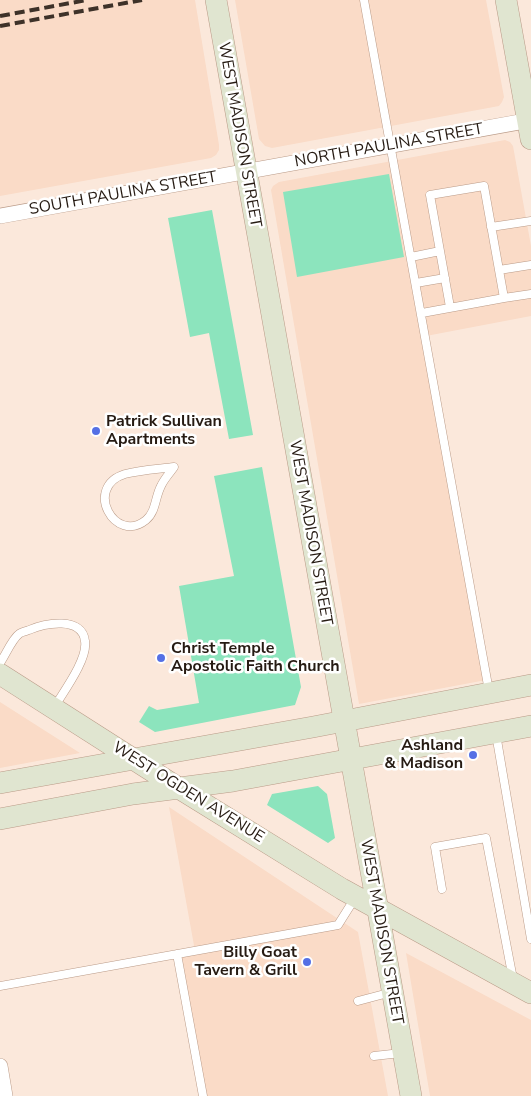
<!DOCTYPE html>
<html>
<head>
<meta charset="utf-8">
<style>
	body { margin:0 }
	canvas { display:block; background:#fbe8db }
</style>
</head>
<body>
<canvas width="531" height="1096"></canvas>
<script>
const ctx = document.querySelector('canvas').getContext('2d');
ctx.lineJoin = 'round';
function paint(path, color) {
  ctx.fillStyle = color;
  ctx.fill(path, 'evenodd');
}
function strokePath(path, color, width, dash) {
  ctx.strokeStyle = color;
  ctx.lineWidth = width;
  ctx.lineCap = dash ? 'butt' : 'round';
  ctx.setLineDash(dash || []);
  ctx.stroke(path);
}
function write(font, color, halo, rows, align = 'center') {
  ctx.font = font + ' "Nunito Sans",sans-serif';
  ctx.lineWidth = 5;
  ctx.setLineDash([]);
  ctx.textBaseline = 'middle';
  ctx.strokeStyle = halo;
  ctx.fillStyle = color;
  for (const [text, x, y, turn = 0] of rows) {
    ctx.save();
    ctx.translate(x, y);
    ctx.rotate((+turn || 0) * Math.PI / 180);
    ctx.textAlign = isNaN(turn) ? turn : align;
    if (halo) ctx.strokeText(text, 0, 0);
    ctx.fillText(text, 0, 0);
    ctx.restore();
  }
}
paint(new Path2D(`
	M 0,0 L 195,0 L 219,145 L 219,150 L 216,155 L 211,158 L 0,196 Z
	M 235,0 L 486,0 L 504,97 L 502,102 L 499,106 L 272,148 L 265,146 L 259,139 Z
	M 505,140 L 510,142 L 513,146 L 531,246 L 531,316 L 426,336 L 486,680 L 359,704 L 271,190 L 273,186 L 279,182 Z
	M 0,702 L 80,753 L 0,768 Z
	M 169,807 L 358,932 L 388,1096 L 203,1096 L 177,954 L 195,951 Z
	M 406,953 L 531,1020 L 531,1096 L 430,1096 Z`), '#fadbc7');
paint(new Path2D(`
	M 389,174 L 404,257 L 297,277 L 283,192 Z
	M 212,210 L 253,435 L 229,439 L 209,333 L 190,337 L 168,218 Z
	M 262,467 L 301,687 L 295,705 L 155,732 L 139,722 L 149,706 L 157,710 L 199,703 L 179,586 L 234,576 L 214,476 Z
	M 318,786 L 327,794 L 335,838 L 328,843 L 267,805 L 272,794 Z`), '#8ce4bd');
const lane = new Path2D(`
	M 364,0 L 489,691
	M 491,227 L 531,221
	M 411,257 L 440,251
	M 499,270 L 531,265
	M 416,283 L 445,278
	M 504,298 L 531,294
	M 422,313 L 504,298 L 484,186 L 430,195 L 450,307
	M 174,467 C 170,473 164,479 161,486 C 155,497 156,512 146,520 C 115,545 83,487 125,474 C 140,470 158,469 174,467 Z
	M 0,663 C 5,656 12,639 19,634 C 21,632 27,631 29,630 C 45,623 82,616 85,641 C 88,659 64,691 55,706
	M 496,734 L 531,939
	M 442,889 L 435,847 L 486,838 L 513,979
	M 177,954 L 203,1096
	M 0,986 L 338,925 L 355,898
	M 358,1001 L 392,992
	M 374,1056 L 401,1053`);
const street = new Path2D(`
	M 0,216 L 531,120
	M 0,1066 L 5,1096`);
const secondary = new Path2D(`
	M 216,0 L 411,1096
	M 506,0 L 531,139
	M 0,674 L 177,787 L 342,889 L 531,993
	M 0,783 L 313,727 L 531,685
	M 0,819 L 133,794 L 233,781 L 531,726`);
strokePath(lane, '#ba9b88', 9);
strokePath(street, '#ba9b88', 16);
strokePath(secondary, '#ba9b88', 22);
strokePath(lane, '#fff', 8);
strokePath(street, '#fff', 15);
strokePath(secondary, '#e0e5d0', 21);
strokePath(new Path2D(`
	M 0,16 L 87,0
	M 0,26 L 142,0`), '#3e3229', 4, [10, 5]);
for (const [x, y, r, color] of [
	[96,431,5,"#5570e5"],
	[161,658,5,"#5570e5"],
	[473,755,5,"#5570e5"],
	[307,962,5,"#5570e5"]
]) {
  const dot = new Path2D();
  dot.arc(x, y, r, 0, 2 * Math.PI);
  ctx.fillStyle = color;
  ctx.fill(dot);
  strokePath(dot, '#fff', 2);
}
write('16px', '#261b13', '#fff', [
	["WEST MADISON STREET",239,135,80],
	["NORTH PAULINA STREET",389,146,-10],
	["SOUTH PAULINA STREET",123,194,-10],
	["WEST MADISON STREET",310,533,80],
	["WEST OGDEN AVENUE",188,793,32],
	["WEST MADISON STREET",381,932,80]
]);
write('bold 16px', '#261b13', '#fff', [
	["Patrick Sullivan",106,422],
	["Apartments",106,440],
	["Christ Temple",171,649],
	["Apostolic Faith Church",171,667],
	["Ashland",463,746,"right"],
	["& Madison",463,764,"right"],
	["Billy Goat",297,953,"right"],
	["Tavern & Grill",297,971,"right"]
], 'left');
</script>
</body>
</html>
